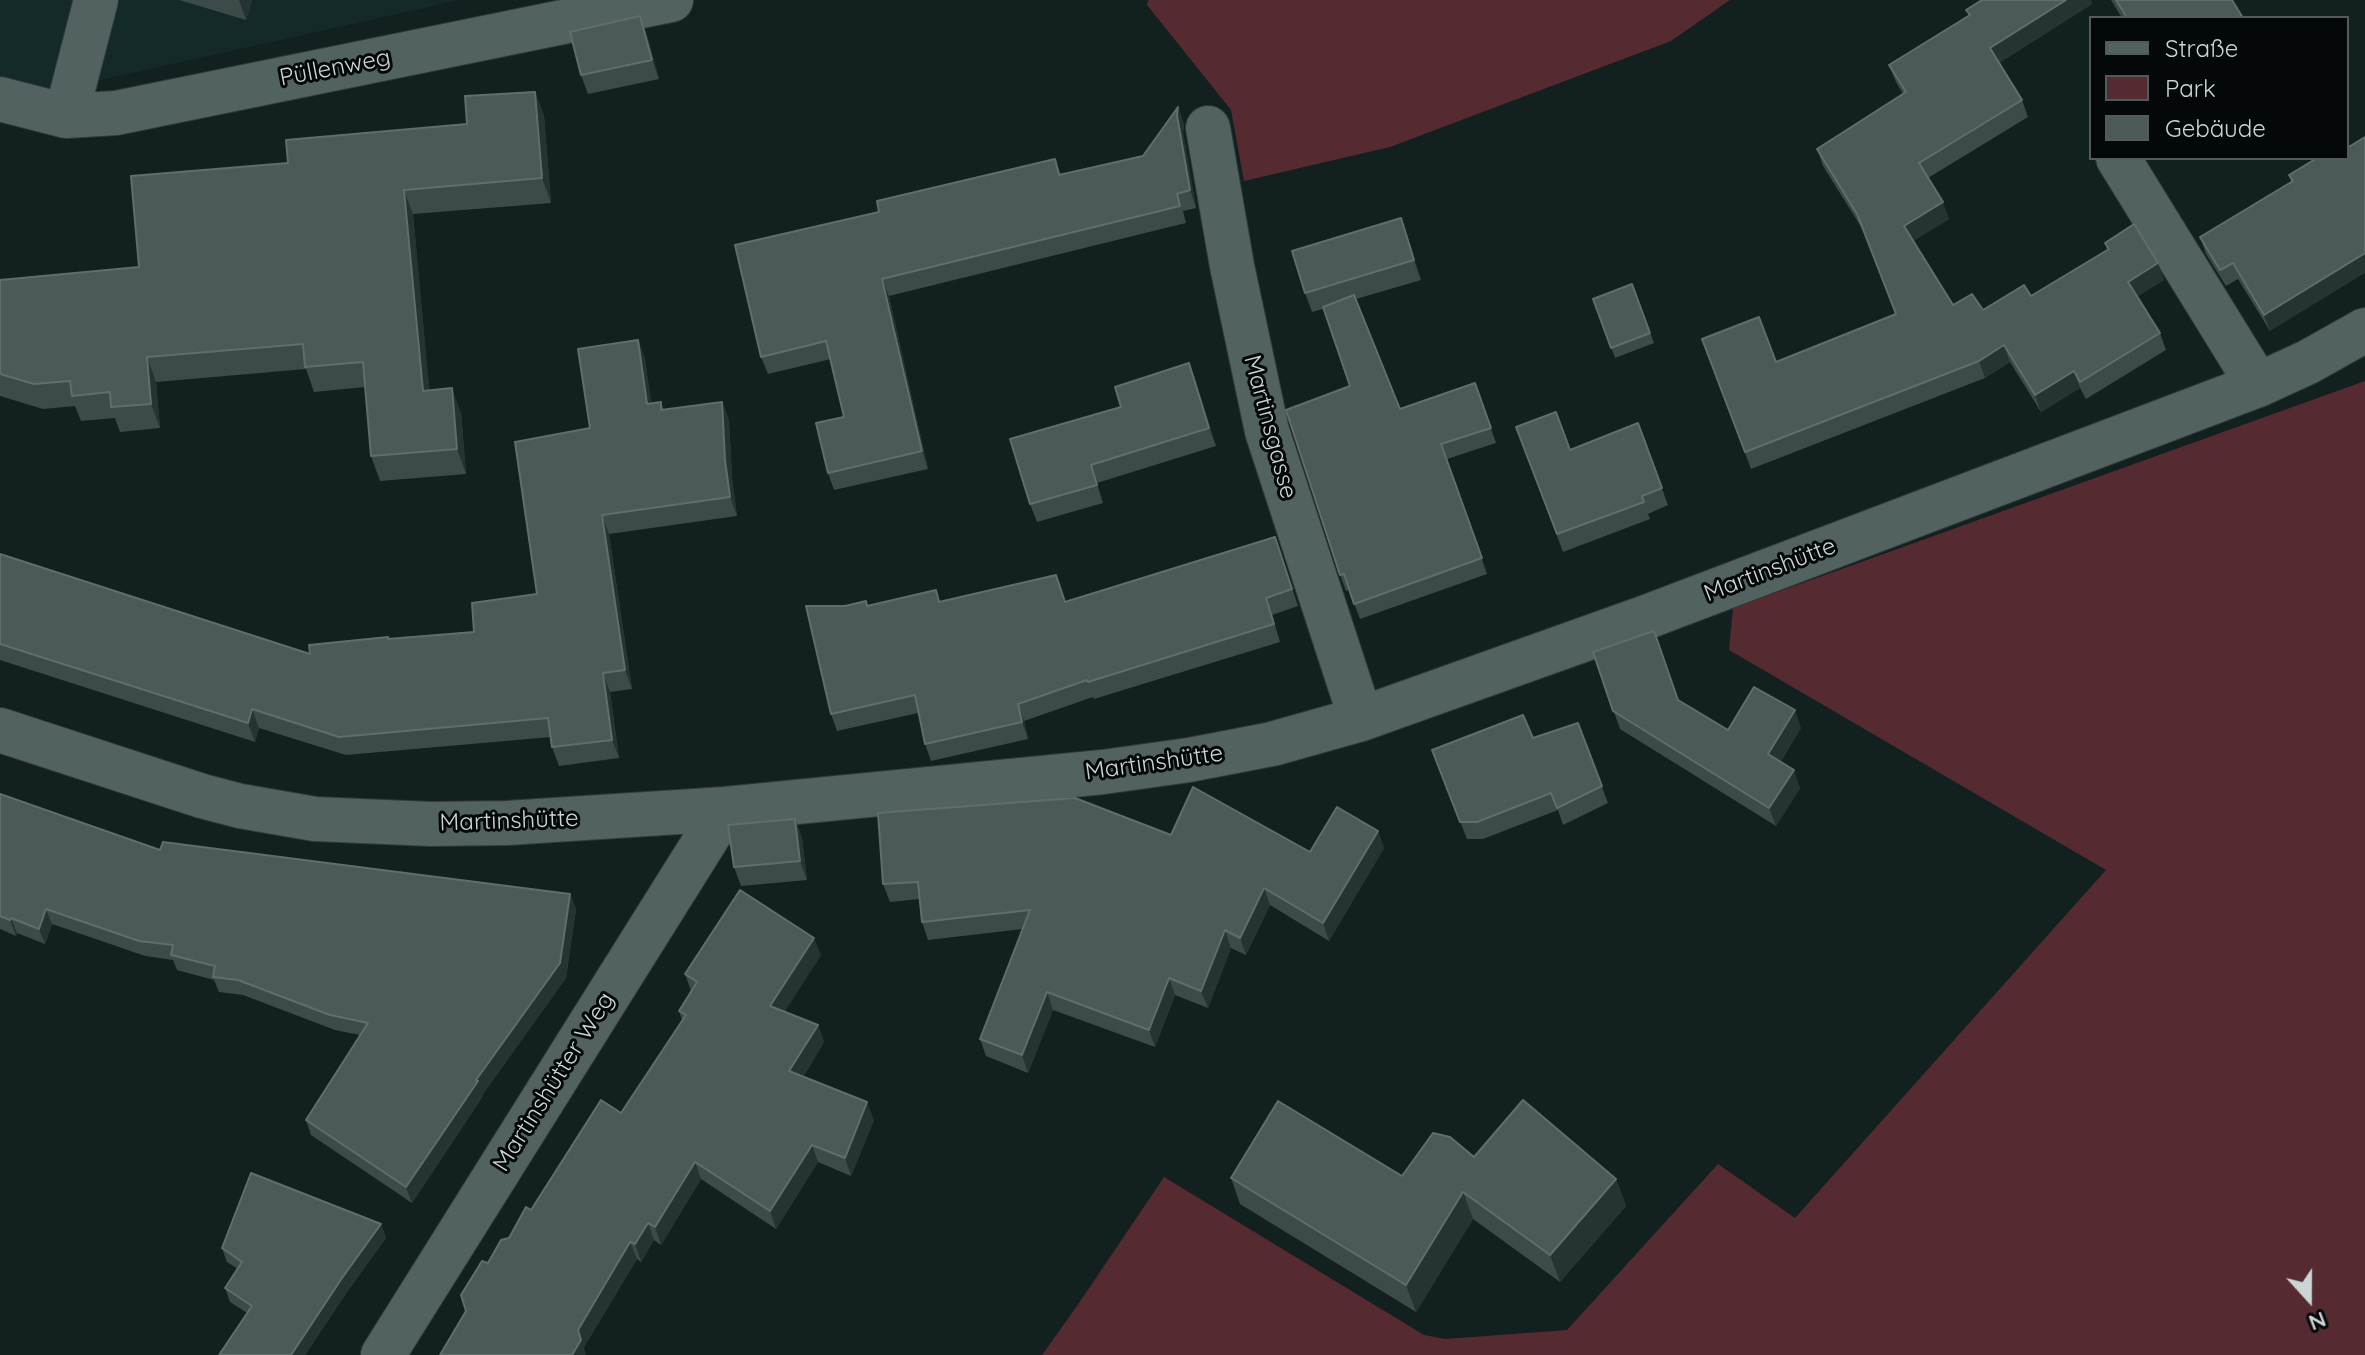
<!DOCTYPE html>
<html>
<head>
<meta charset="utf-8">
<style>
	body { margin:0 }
	#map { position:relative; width:2365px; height:1355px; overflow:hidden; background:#12201f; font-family:Quicksand,sans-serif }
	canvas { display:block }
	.legend { position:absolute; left:2089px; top:16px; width:260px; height:144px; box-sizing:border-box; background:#040808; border:2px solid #545a5a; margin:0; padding:10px 14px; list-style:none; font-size:24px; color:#ccd5d4 }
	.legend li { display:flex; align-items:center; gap:16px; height:40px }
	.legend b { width:40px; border:2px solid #545a5a }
	.north { position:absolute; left:2269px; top:1259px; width:80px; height:80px; -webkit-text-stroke:6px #040808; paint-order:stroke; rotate:159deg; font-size:22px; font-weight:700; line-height:32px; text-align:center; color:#ccd5d4 }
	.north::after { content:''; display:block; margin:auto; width:28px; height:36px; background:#ccd5d4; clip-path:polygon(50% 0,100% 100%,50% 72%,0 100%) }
</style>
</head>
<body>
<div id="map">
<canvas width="2365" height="1355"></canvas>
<ul class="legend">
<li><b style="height:10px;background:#526261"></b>Straße</li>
<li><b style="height:22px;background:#552a31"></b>Park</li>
<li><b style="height:22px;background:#4b5958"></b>Gebäude</li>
</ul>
<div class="north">N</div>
</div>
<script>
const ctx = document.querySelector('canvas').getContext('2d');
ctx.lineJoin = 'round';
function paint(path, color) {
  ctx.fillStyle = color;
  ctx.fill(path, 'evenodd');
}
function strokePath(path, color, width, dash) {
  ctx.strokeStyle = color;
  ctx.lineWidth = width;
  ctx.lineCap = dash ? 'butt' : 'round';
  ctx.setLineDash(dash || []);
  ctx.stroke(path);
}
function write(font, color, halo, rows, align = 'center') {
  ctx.font = font + ' Quicksand,sans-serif';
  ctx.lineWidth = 6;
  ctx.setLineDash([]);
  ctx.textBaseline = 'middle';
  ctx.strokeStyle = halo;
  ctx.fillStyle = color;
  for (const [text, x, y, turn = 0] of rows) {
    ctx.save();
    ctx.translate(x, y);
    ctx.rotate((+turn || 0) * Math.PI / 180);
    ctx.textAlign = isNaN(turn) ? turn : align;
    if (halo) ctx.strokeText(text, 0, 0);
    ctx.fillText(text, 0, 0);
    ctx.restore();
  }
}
paint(new Path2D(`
	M 0,0 L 460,0 L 47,92 L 0,79 Z`), '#132a28');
paint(new Path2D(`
	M 1148,0 L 1730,0 L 1671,41 L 1390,147 L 1244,181 L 1231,110 L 1147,5 Z
	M 2365,381 L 2365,1355 L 1042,1355 L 1077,1306 L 1164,1177 L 1424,1335 L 1445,1339 L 1567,1330 L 1718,1164 L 1795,1218 L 2106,870 L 1729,650 L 1733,608 Z`), '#552a31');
const minor = new Path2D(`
	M 0,99 L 66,116 L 116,113 L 671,0
	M 66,116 L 96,0
	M 1208,128 L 1232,266 L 1267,431 L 1361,719
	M 2118,158 L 2258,385
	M 0,730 L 202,796 L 240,806 L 315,819 L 431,824 L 507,823 L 725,809 L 1103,772 L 1189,760 L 1272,744 L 1361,719 L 1644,618 L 2258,385 L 2308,362 L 2365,330
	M 383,1355 L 725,809`);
strokePath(minor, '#323a3a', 46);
strokePath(minor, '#526261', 44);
paint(new Path2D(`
	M 179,0 L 252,0 L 246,20 Z
	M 2111,0 L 2232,0 L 2243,18 L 2122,18 Z
	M 2092,4 L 1999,63 L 2022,100 L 2028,117 L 1928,178 L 1949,219 L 1913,241 L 1953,305 L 1983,310 L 2031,296 L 2107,250 L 2105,243 L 2158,263 L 2164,280 L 2138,296 L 2160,333 L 2166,350 L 2086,399 L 2080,388 L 2041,412 L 2010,362 L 1985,378 L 1751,469 L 1702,339 L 1776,362 L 1896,314 L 1863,230 L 1823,166 L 1817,149 L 1903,94 L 1896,82 L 1889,65 L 1969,16 L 1966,10 Z
	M 647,35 L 659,79 L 588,94 L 581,75 Z
	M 535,92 L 544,116 L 551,203 L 413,214 L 429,390 L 461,413 L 466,474 L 380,481 L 371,456 L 365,387 L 314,392 L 306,369 L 156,382 L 160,428 L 120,432 L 115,418 L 81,421 L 75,406 L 43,409 L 0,396 L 0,280 L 139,267 L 288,163 L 467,124 Z
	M 1178,107 L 1184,125 L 1183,132 L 1196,208 L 1183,211 L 1186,223 L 889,296 L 928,469 L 834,490 L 828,473 L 844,417 L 831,359 L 768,374 L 761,357 L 879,212 L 1055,159 L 1061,175 L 1143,156 Z
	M 2347,158 L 2270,331 L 2238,279 L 2226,286 L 2206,254 L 2200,237 L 2291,182 L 2289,175 Z
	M 1401,218 L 1421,280 L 1356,299 L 1400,409 L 1475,383 L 1496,443 L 1447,459 L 1487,574 L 1360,619 L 1349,590 L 1346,591 L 1340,575 L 1350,386 L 1323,309 L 1312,312 L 1305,293 Z
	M 1632,284 L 1654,343 L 1615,358 L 1593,299 Z
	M 638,340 L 645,359 L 651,403 L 661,402 L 664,410 L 722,402 L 729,420 L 732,478 L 737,516 L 609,534 L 632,689 L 610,692 L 619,758 L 559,766 L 552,747 L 551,737 L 346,755 L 259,728 L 255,742 L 0,660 L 0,554 L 310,654 L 389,639 L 474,632 L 537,594 L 590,428 Z
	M 1189,363 L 1216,446 L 1097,483 L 1103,503 L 1037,522 L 1030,504 L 1121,407 Z
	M 1638,423 L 1668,505 L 1648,514 L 1650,519 L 1563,552 L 1516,427 L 1570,450 Z
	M 1275,537 L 1298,606 L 1272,615 L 1280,642 L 1094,699 L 1093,697 L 1024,721 L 1028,739 L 931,761 L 925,744 L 918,713 L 837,731 L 831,714 L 867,606 L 936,590 L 940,602 L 1066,601 Z
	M 1593,652 L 1728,730 L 1801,728 L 1781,761 L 1800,788 L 1776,826 L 1620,729 Z
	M 1578,723 L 1608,803 L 1563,825 L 1558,810 L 1483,839 L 1467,839 L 1432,750 L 1533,738 Z
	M 0,794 L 160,850 L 570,894 L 576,909 L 566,978 L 483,1094 L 483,1096 L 412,1203 L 311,1135 L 306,1120 L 360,1035 L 335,1030 L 243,995 L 219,992 L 214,980 L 177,970 L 173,960 L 145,956 L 52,924 L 45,944 L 17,933 L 16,936 L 0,929 Z
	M 795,819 L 802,838 L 807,880 L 741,886 L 734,867 Z
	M 1378,831 L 1384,848 L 1329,941 L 1270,905 L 1246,955 L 1231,948 L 1208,1008 L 1175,995 L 1155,1047 L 1053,1010 L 1028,1073 L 986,1056 L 980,1039 L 1023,929 L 928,940 L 922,922 L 920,899 L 890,902 L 883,884 L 1171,835 L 1310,852 Z
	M 821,955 L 784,1012 L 818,1025 L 824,1042 L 803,1077 L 874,1120 L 851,1176 L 818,1162 L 776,1229 L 701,1179 L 661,1245 L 654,1240 L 641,1262 L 637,1259 L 584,1347 L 466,1311 L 488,1263 L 531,1210 L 621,1113 L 682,1020 L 679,1011 L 691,991 L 685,974 Z
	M 1474,1157 L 1616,1179 L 1626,1206 L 1560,1282 L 1473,1219 L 1416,1312 L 1240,1204 L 1231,1178 L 1402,1176 Z
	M 381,1224 L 386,1238 L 347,1292 L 305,1355 L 219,1355 L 247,1313 L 230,1302 L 225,1288 L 238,1269 L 227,1262 L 222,1248 Z`), '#3c4a49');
paint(new Path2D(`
	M 239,0 L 252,0 L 246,20 Z
	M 2066,0 L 2091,0 L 2092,4 L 1996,65 L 1990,48 Z
	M 640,16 L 647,35 L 659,79 L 652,60 Z
	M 535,92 L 544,116 L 551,203 L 542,178 Z
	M 1178,107 L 1184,125 L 1183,132 L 1196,208 L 1190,190 L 1177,115 Z
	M 404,190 L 413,214 L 432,416 L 423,391 Z
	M 1943,202 L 1949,219 L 1910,243 L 1904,226 Z
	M 1401,218 L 1408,237 L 1421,280 L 1414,260 Z
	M 2365,253 L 2365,273 L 2270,331 L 2264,315 Z
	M 2158,263 L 2164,280 L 2135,298 L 2128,282 Z
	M 882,279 L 889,296 L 928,469 L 922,451 Z
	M 638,340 L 645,359 L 654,422 L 647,404 Z
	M 2004,345 L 2010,362 L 1985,378 L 1979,361 Z
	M 147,357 L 156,382 L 160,428 L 151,404 Z
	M 1189,363 L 1196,381 L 1216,446 L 1209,428 Z
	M 2074,371 L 2080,388 L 2041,412 L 2035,395 Z
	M 452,388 L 461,413 L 466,474 L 457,449 Z
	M 722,402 L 729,420 L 732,478 L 737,516 L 730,497 L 725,460 Z
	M 602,515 L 609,534 L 632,689 L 625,670 Z
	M 603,673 L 610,692 L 619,758 L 612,740 Z
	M 1018,704 L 1024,721 L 1028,739 L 1022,722 Z
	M 252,709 L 259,728 L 255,742 L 248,723 Z
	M 1795,710 L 1801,728 L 1774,772 L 1768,754 Z
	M 1794,770 L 1800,788 L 1776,826 L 1769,808 Z
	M 795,819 L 802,838 L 807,880 L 800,861 Z
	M 1378,831 L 1384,848 L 1329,941 L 1323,923 Z
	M 1264,888 L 1270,905 L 1246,955 L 1240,938 Z
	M 570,894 L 576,909 L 566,978 L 483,1094 L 483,1096 L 412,1203 L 406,1187 L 476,1080 Z
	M 46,909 L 52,924 L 45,944 L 39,929 Z
	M 11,918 L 17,933 L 16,936 L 10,920 Z
	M 1225,930 L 1231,948 L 1208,1008 L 1201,991 Z
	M 814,938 L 821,955 L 777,1024 L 770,1006 Z
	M 1169,978 L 1175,995 L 1155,1047 L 1149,1030 Z
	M 1047,992 L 1053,1010 L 1028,1073 L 1022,1055 Z
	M 818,1025 L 824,1042 L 795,1089 L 789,1071 Z
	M 867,1102 L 874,1120 L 851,1176 L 845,1158 Z
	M 812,1145 L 818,1162 L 776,1229 L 770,1211 Z
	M 695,1162 L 701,1179 L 661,1245 L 655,1227 Z
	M 1616,1179 L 1626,1206 L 1560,1282 L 1550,1255 Z
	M 1463,1192 L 1473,1219 L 1416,1312 L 1406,1285 Z
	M 648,1223 L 654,1240 L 641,1262 L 635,1244 Z
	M 381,1224 L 386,1238 L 347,1292 L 305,1355 L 291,1355 L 342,1278 Z
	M 630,1242 L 637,1259 L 584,1347 L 586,1355 L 572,1355 L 578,1330 Z`), '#253332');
const building = new Path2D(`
	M 1982,0 L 2066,0 L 1990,48 L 2022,100 L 1919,163 L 1943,202 L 1904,226 L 1953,305 L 1972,294 L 1983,310 L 2024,285 L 2031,296 L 2109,249 L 2105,243 L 2134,224 L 2158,263 L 2128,282 L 2160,333 L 2080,382 L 2074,371 L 2035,395 L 2004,345 L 1979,361 L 1745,452 L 1702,339 L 1759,317 L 1776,362 L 1896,314 L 1857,214 L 1817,149 L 1906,92 L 1889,65 L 1970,15 L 1966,10 Z
	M 2116,0 L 2232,0 L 2243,18 L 2127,18 Z
	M 640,16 L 652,60 L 581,75 L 570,32 Z
	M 535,92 L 542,178 L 404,190 L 423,391 L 452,388 L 457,449 L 371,456 L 363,362 L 305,367 L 303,344 L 147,357 L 151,404 L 111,407 L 110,392 L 72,396 L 70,381 L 34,384 L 0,374 L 0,280 L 139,267 L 131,176 L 288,163 L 286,140 L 467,124 L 465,96 Z
	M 1178,107 L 1177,115 L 1190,190 L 1177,194 L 1180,206 L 882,279 L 922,451 L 828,473 L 816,423 L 844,417 L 826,341 L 761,357 L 735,245 L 879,212 L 877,201 L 1055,159 L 1059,175 L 1143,156 Z
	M 2365,137 L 2365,253 L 2264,315 L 2233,263 L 2220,270 L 2200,237 L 2293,181 L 2289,175 L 2317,158 L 2347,158 L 2347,148 Z
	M 1401,218 L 1414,260 L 1305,293 L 1292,251 Z
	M 1632,284 L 1650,333 L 1611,348 L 1593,299 Z
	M 1354,295 L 1400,409 L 1475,383 L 1491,428 L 1441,444 L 1482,558 L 1354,604 L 1344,574 L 1340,575 L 1286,410 L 1350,386 L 1323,307 Z
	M 638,340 L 647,404 L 661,402 L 661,410 L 722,402 L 725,460 L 730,497 L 602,515 L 625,670 L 603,673 L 612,740 L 552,747 L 548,718 L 339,737 L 252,709 L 248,723 L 0,644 L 0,554 L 310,654 L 309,645 L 388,637 L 388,639 L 474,632 L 472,603 L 537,594 L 515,442 L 590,428 L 578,349 Z
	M 1189,363 L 1209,428 L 1091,465 L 1097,485 L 1030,504 L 1010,439 L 1121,407 L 1115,387 Z
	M 1556,412 L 1570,450 L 1638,423 L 1662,488 L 1642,496 L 1644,502 L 1557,534 L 1516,427 Z
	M 1275,537 L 1292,589 L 1266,598 L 1274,624 L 1088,682 L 1087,680 L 1018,704 L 1022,722 L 925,744 L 915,695 L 831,714 L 806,606 L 845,606 L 866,601 L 867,606 L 936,590 L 939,602 L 1056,575 L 1065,602 Z
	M 1654,631 L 1678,700 L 1728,730 L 1754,687 L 1795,710 L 1768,754 L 1794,770 L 1769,808 L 1613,711 L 1593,652 Z
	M 1523,715 L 1533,738 L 1578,723 L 1602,786 L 1557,808 L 1551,793 L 1477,822 L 1460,822 L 1432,750 Z
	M 1193,787 L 1310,852 L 1337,807 L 1378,831 L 1323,923 L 1264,888 L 1240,938 L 1225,930 L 1201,991 L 1169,978 L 1149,1030 L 1047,992 L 1022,1055 L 980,1039 L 1030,910 L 922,922 L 918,882 L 883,884 L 878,813 L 1075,798 L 1171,835 Z
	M 0,794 L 160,850 L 163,842 L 570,894 L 560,963 L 476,1080 L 478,1081 L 406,1187 L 306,1120 L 368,1023 L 330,1015 L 238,980 L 213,977 L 215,966 L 171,955 L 173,945 L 139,941 L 46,909 L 39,929 L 11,918 L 10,920 L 0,916 Z
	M 795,819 L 800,861 L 734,867 L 728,825 Z
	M 740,890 L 814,938 L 770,1006 L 818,1025 L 789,1071 L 867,1102 L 845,1158 L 812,1145 L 770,1211 L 695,1162 L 655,1227 L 648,1223 L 635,1244 L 630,1242 L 578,1330 L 581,1340 L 572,1355 L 440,1355 L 466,1311 L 461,1295 L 482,1261 L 488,1263 L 501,1240 L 509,1238 L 526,1207 L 531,1210 L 601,1100 L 621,1113 L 686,1015 L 679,1011 L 697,982 L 685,974 Z
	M 1523,1100 L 1616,1179 L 1550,1255 L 1463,1192 L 1406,1285 L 1231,1178 L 1278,1101 L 1402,1176 L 1433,1133 L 1450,1137 L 1474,1157 Z
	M 251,1173 L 381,1224 L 342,1278 L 291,1355 L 219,1355 L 252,1306 L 225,1288 L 242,1262 L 222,1248 Z`);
paint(building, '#4b5958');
strokePath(building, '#606d6c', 2);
write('24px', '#ccd5d4', '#040808', [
	["Püllenweg",335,68,-11],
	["Martinsgasse",1270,427,75],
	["Martinshütte",1770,570,-21],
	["Martinshütte",1154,763,-8],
	["Martinshütte",509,821,-2],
	["Martinshütter Weg",554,1082,-58]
]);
</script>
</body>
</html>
